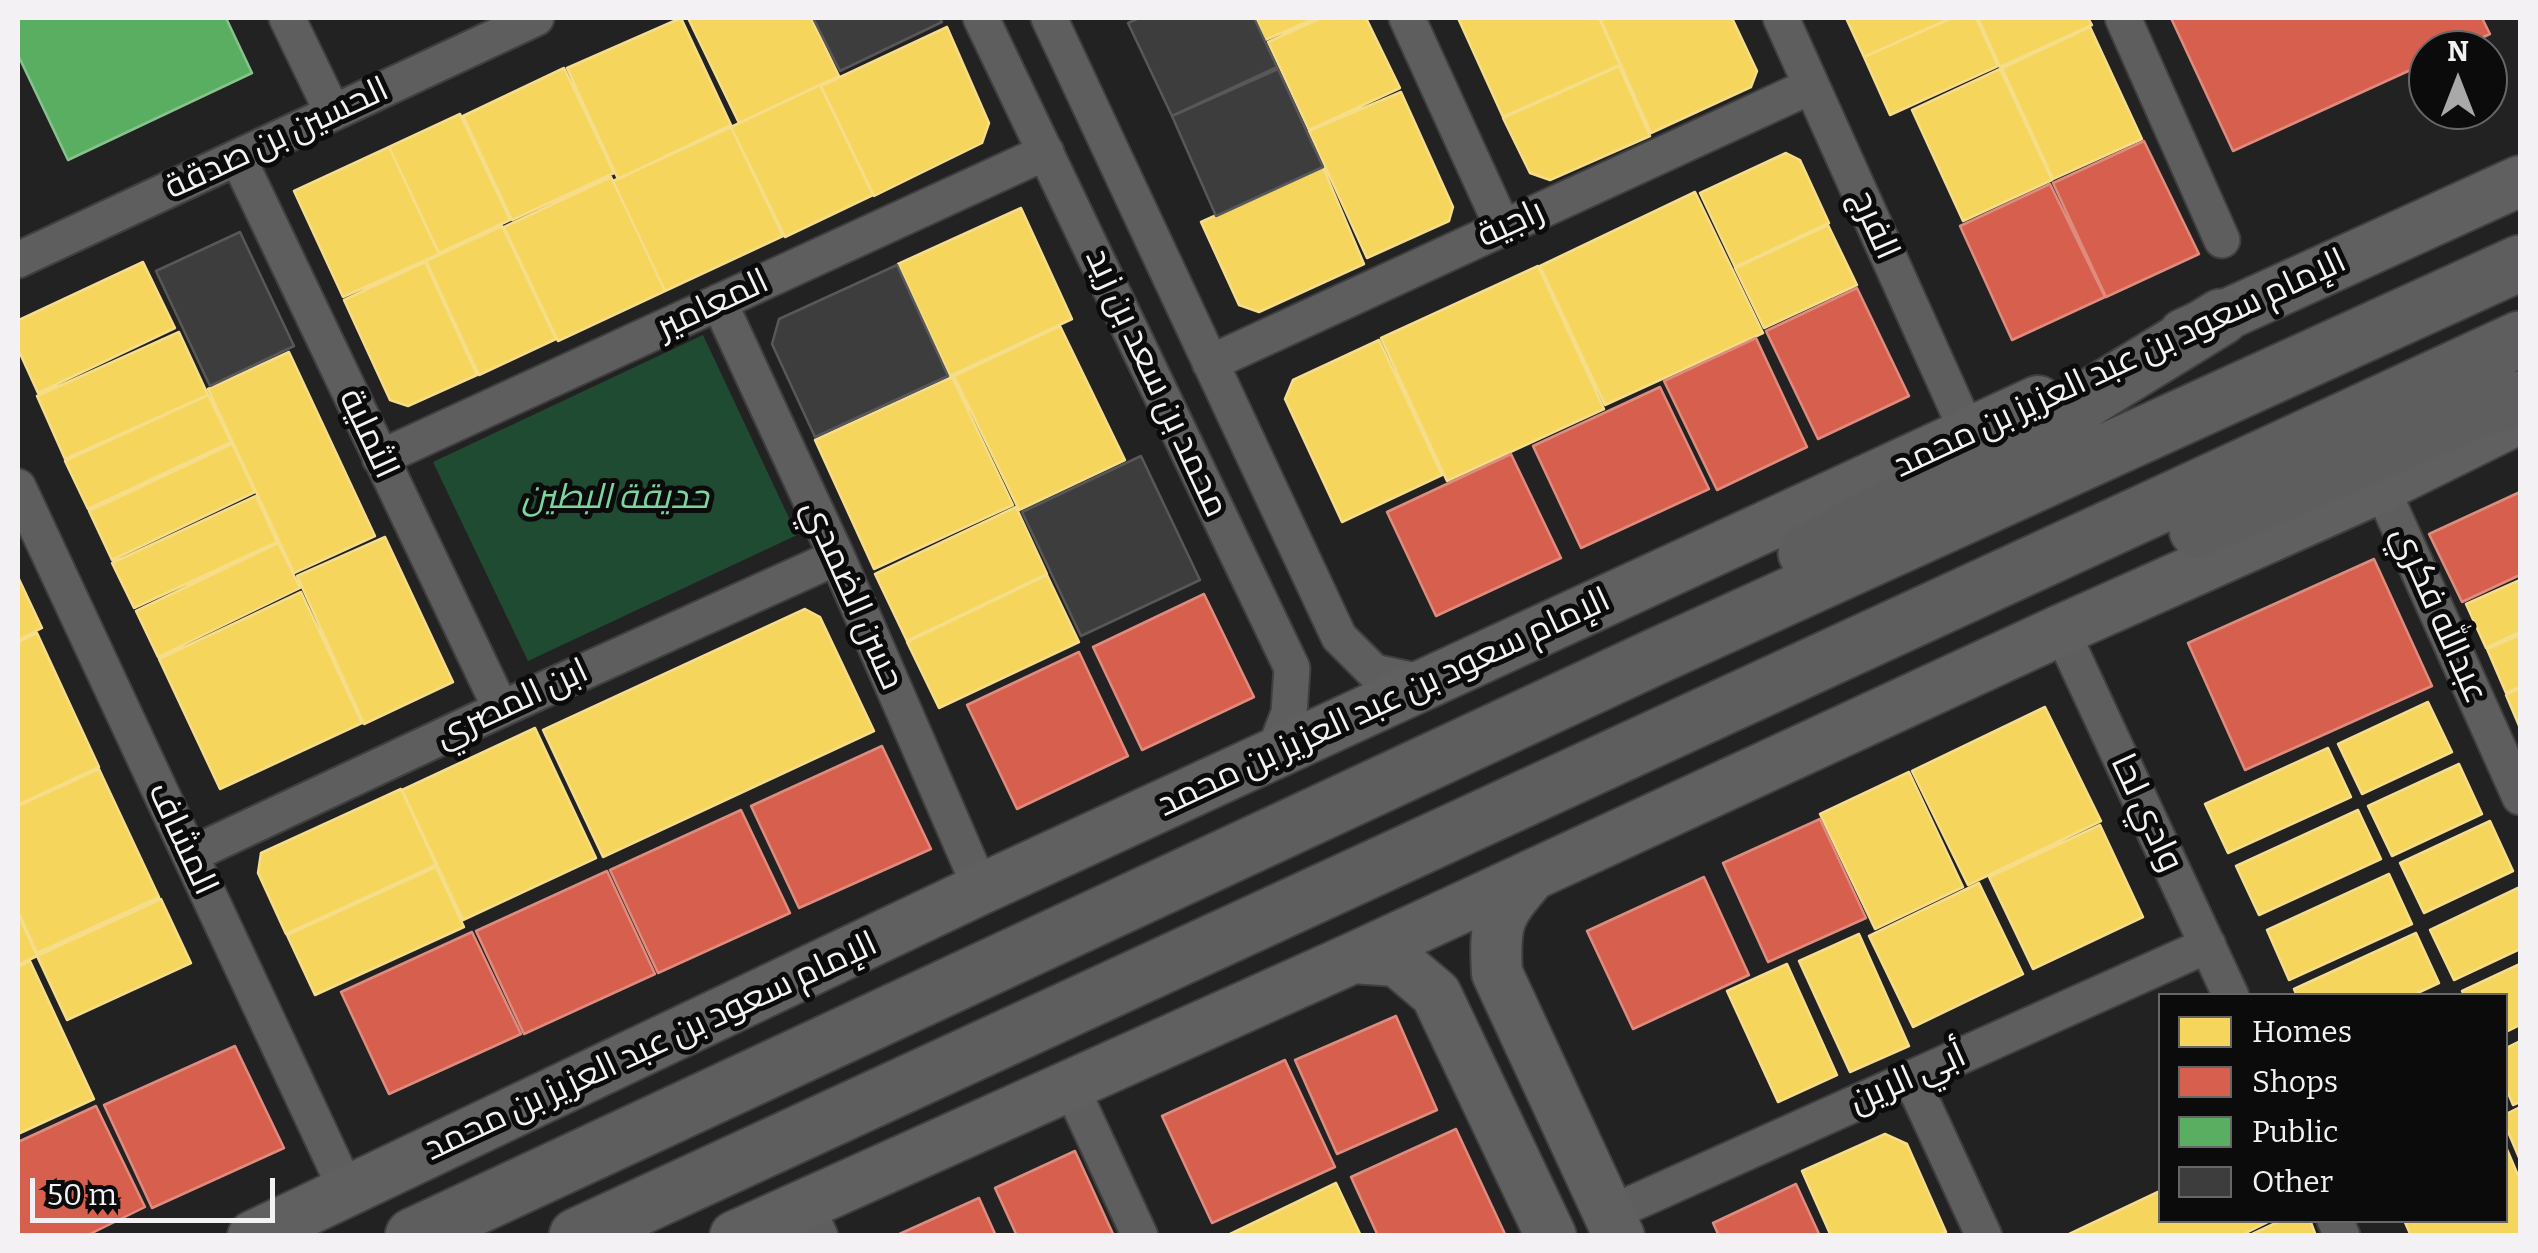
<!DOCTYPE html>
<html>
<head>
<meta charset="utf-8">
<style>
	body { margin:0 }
	#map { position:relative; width:2538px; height:1253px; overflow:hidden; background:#232223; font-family:Bitter,serif }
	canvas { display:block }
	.frame { position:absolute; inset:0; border:20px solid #f3f1f3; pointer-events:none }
	.legend { position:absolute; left:2158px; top:993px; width:350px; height:230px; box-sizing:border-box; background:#0c0b0c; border:2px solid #686768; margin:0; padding:12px 18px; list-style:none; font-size:30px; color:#f3f1f3 }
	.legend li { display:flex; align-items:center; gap:20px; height:50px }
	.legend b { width:50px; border:2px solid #686768 }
	.north { position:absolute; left:2408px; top:30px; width:100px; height:100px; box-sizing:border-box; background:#0c0b0c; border:2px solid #686768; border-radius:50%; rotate:0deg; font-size:28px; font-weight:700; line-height:40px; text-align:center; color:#f3f1f3 }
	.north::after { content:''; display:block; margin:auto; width:35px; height:45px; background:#aaa9aa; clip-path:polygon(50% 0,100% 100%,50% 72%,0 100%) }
	.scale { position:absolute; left:30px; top:1178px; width:245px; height:45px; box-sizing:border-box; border:5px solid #f3f1f3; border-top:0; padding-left:12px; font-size:30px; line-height:35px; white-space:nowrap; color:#f3f1f3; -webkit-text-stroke:8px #0c0b0c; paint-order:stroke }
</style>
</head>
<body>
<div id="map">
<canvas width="2538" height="1253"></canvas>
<div class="frame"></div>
<ul class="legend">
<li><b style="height:28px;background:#f6d55c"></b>Homes</li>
<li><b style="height:28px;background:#d6604d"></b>Shops</li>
<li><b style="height:28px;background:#5aae61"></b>Public</li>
<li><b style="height:28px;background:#3e3d3e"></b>Other</li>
</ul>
<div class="north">N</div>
<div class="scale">50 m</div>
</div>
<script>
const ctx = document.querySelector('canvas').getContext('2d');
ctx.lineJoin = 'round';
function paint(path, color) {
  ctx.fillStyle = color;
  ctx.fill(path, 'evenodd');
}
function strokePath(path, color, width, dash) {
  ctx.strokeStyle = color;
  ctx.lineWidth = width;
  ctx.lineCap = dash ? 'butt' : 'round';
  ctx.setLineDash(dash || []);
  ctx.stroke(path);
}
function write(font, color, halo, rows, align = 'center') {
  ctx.font = font + ' Bitter,Cairo,serif';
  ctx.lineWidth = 10;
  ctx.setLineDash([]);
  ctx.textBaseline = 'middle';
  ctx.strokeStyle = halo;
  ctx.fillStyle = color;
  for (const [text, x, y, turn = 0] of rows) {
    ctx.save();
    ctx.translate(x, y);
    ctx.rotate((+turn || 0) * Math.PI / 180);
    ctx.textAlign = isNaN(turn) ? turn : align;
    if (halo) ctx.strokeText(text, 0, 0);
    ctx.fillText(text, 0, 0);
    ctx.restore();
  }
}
paint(new Path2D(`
	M 703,335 L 797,535 L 528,661 L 433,462 Z`), '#204b33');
const homes = new Path2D(`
	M 681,18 L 731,125 L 618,179 L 567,68 Z
	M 688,18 L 811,18 L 839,76 L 739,123 Z
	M 1256,18 L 1316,18 L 1265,40 Z
	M 1321,18 L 1366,18 L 1400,88 L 1309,130 L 1268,42 Z
	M 1458,18 L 1599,18 L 1620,65 L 1503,117 Z
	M 1600,18 L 1732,18 L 1757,71 L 1751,87 L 1651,133 Z
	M 1846,18 L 1951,18 L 1864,57 Z
	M 1952,18 L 1976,18 L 1998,66 L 1890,115 L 1864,57 Z
	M 1978,18 L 2088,18 L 2092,25 L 2000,67 Z
	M 947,27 L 989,123 L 982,143 L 874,196 L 821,86 Z
	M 2090,27 L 2142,139 L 2053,179 L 2002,68 Z
	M 1619,66 L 1650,136 L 1550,180 L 1530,173 L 1503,118 Z
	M 564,68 L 614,173 L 512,220 L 463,116 Z
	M 2000,69 L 2052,180 L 1963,221 L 1912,110 Z
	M 820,85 L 873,195 L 785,237 L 731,127 Z
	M 1401,92 L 1453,207 L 1449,221 L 1367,258 L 1309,131 Z
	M 460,114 L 510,220 L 439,253 L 389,147 Z
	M 731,127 L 783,236 L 665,291 L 613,181 Z
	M 389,147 L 439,254 L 343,297 L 294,191 Z
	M 1786,153 L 1800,160 L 1829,223 L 1735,267 L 1700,193 Z
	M 1323,167 L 1364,264 L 1259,312 L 1239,305 L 1201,222 Z
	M 611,177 L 665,291 L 558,341 L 504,227 Z
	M 1695,192 L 1763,333 L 1605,405 L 1540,266 Z
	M 1021,208 L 1072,319 L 950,376 L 898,264 Z
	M 1828,225 L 1857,285 L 1764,328 L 1735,268 Z
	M 502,226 L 556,339 L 479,375 L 426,261 Z
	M 143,262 L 175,328 L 38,393 L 18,349 L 19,320 Z
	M 425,262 L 477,375 L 408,406 L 390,400 L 344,300 Z
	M 1538,266 L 1604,409 L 1447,481 L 1381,338 Z
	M 1060,326 L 1125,460 L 1019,510 L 954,376 Z
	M 179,332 L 208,395 L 65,459 L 37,396 Z
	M 1379,340 L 1442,475 L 1342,522 L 1285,399 L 1293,380 Z
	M 289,352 L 375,536 L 294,573 L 208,389 Z
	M 952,377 L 1013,505 L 874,569 L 815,440 Z
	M 208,395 L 231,442 L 88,509 L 65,461 Z
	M 232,444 L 255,492 L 112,560 L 89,511 Z
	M 256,496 L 277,542 L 134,608 L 112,563 Z
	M 1016,507 L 1047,574 L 907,641 L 875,574 Z
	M 385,537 L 453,682 L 364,724 L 297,576 Z
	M 278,543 L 300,588 L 158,657 L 136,611 Z
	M 1047,575 L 1079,642 L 939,708 L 907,642 Z
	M 18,577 L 42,628 L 18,640 Z
	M 2520,580 L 2520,632 L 2486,648 L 2466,604 Z
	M 301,592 L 362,723 L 220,789 L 159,659 Z
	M 805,609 L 820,617 L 874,731 L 603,857 L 543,730 Z
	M 37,633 L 99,767 L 18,805 L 18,642 Z
	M 2520,635 L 2520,687 L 2506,693 L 2487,649 Z
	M 2520,688 L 2520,728 L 2506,695 Z
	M 2428,702 L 2452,752 L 2362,794 L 2338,744 Z
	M 2045,707 L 2101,821 L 1968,885 L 1912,771 Z
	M 535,728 L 596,858 L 463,920 L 402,790 Z
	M 2328,748 L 2351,797 L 2228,853 L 2205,804 Z
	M 2459,764 L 2482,814 L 2392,856 L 2368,806 Z
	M 99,769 L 159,897 L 37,953 L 18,911 L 18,806 Z
	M 1909,772 L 1963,887 L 1875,929 L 1820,814 Z
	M 401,789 L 436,865 L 286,934 L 258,873 L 261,853 Z
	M 2358,810 L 2381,859 L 2259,915 L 2236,866 Z
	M 2490,821 L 2513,871 L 2424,913 L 2400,863 Z
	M 2100,825 L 2143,917 L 2033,969 L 1989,877 Z
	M 436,867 L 464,927 L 315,995 L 287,935 Z
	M 2389,874 L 2412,924 L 2289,980 L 2267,930 Z
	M 1979,883 L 2023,974 L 1913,1027 L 1869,936 Z
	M 2520,887 L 2520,949 L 2454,980 L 2430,930 Z
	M 161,899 L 191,963 L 67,1020 L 37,956 Z
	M 18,914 L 37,956 L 18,965 Z
	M 2416,933 L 2439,983 L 2411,996 L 2297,996 L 2294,989 Z
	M 1859,934 L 1909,1046 L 1850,1072 L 1799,961 Z
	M 30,961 L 94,1099 L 18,1134 L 18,967 Z
	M 1787,964 L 1837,1075 L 1778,1102 L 1727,991 Z
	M 2520,964 L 2520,1025 L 2506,1032 L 2506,996 L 2465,996 L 2462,991 Z
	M 2520,1041 L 2520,1102 L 2513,1105 L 2506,1088 L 2506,1048 Z
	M 2520,1107 L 2520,1160 L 2506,1127 L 2506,1114 Z
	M 1885,1134 L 1907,1144 L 1946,1232 L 1937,1236 L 1831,1236 L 1802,1171 Z
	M 2506,1147 L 2520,1180 L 2520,1236 L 2411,1236 L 2404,1220 L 2506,1220 Z
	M 1336,1183 L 1361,1236 L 1226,1236 Z
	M 2160,1191 L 2160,1220 L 2272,1220 L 2240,1236 L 2065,1236 Z
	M 2282,1220 L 2310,1220 L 2316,1236 L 2248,1236 Z`);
paint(homes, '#f6d55c');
strokePath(homes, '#f5dd89', 2.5);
const shops = new Path2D(`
	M 2171,18 L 2482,18 L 2490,34 L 2455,50 L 2428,50 L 2428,62 L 2233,151 Z
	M 2144,141 L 2199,254 L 2106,297 L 2053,183 Z
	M 2050,184 L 2105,297 L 2012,340 L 1960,226 Z
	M 1857,288 L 1909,396 L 1818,439 L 1766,331 Z
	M 1756,338 L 1807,447 L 1717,490 L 1664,381 Z
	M 1660,387 L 1709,489 L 1581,548 L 1533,446 Z
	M 1511,454 L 1561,558 L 1436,616 L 1387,512 Z
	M 2520,492 L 2520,575 L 2462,602 L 2429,534 Z
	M 2374,559 L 2432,686 L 2245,770 L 2188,643 Z
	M 1204,594 L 1254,697 L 1142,750 L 1093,647 Z
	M 1079,652 L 1128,756 L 1017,809 L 967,705 Z
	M 882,746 L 931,849 L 799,908 L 751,806 Z
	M 741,810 L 790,913 L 658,973 L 610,870 Z
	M 1820,819 L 1866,918 L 1768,962 L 1723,863 Z
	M 607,871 L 655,974 L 524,1034 L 476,931 Z
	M 1704,877 L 1749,975 L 1633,1029 L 1587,931 Z
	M 472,932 L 521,1034 L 389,1094 L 341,992 Z
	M 1396,1016 L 1437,1110 L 1337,1154 L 1295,1060 Z
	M 235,1046 L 284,1148 L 152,1208 L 104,1105 Z
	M 1285,1060 L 1335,1167 L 1212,1223 L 1162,1116 Z
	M 96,1106 L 145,1207 L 86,1236 L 18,1236 L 18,1142 Z
	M 1456,1129 L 1505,1234 L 1378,1236 L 1351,1177 Z
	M 1075,1151 L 1114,1236 L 1017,1236 L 995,1188 Z
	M 1796,1184 L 1820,1236 L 1719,1236 L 1713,1223 Z
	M 979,1198 L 996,1236 L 895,1236 Z`);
paint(shops, '#d6604d');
strokePath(shops, '#df8c7f', 2.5);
const public = new Path2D(`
	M 18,18 L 226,18 L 252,73 L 68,160 L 18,55 Z`);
paint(public, '#5aae61');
strokePath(public, '#88c28d', 2.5);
const building = new Path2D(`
	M 813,18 L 939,18 L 942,22 L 840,71 Z
	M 1139,18 L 1254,18 L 1277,67 L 1172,116 L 1128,23 Z
	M 1278,69 L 1323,167 L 1216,216 L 1172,116 Z
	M 240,232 L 294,346 L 210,386 L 156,271 Z
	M 897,265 L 948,376 L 815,437 L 772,344 L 779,319 Z
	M 1141,456 L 1200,580 L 1081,636 L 1022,512 Z`);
paint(building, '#3e3d3e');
strokePath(building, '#595859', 2.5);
const street = new Path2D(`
	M 287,18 L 333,113
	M 981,18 L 1292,668 L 1289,713 L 1273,754
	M 1049,18 L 1339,637 L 1374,672 L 1426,683
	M 1407,18 L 1503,228
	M 1781,18 L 1968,433
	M 2123,18 L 2222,240
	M 238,158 L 501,709
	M 18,260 L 536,18
	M 719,302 L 837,557 L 981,889
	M 1210,363 L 1811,86
	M 380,458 L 1046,152
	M 18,487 L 347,1191
	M 2381,487 L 2520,797
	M 2061,630 L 2231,996
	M 190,855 L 501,709 L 837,557
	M 1911,1078 L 1984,1236
	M 1070,1085 L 1140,1236
	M 805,1203 L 820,1236
	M 1609,1214 L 2208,945
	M 2335,1220 L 2342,1236`);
const secondary = new Path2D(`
	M 2184,334 L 2520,181
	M 1532,875 C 1498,914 1494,921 1497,973 L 1619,1236
	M 1353,958 L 1397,961 L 1436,994 L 1551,1236
	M 253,1236 L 981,889 L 2038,401
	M 735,1236 L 1353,958 L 2061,630 L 2381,487 L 2520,418`);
const primary = new Path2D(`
	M 2197,530 L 2478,410 L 2520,399
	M 1806,553 L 2073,408 L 2221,317
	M 413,1236 L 1659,655 L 2520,263
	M 577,1236 C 1223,933 1874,641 2520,339`);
strokePath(street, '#403f40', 39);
strokePath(secondary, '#403f40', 54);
strokePath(primary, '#403f40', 59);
strokePath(street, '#5e5e5e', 35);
strokePath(secondary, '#606060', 50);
strokePath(primary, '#5f5e5e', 55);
write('35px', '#f3f1f3', '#0c0b0c', [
	["الحسين بن صدقة",277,139,-25],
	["راجية",1511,224,-25],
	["الفرج",1874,225,66],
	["المعامير",713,305,-25],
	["الإمام سعود بن عبد العزيز بن محمد",2120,364,-25],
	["محمد بن سعد بن زيد",1156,383,65],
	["الثملية",368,434,65],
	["حسن الضمدي",852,595,66],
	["عبدالله فكري",2439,615,66],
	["الإمام سعود بن عبد العزيز بن محمد",1384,703,-25],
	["ابن المصري",512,704,-25],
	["وادي لحا",2146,813,65],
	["المشاف",182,839,65],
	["الإمام سعود بن عبد العزيز بن محمد",651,1047,-25],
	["أبي الرين",1908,1079,-24]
]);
write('italic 35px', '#7cd5a1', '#0c0b0c', [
	["حديقة البطين",615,498]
]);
</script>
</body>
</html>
